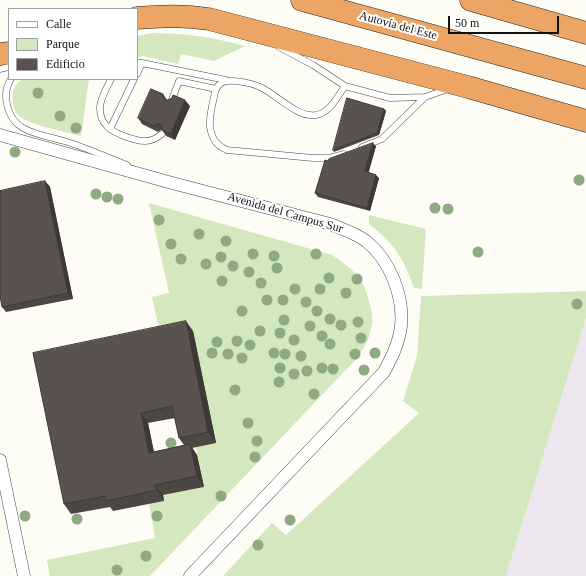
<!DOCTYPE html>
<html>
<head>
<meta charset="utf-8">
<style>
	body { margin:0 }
	#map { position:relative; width:586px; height:576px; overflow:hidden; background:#fefdf5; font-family:Georgia,serif }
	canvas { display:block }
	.legend { position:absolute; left:8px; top:8px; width:130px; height:72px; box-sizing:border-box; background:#fff; border:1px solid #a0a0a0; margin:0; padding:5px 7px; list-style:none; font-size:12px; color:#111 }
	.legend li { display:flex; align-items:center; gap:8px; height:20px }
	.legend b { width:20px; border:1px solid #a0a0a0 }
	.scale { position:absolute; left:448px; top:16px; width:111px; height:18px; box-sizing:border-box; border:2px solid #111; border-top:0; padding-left:5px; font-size:12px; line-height:14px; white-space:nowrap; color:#111; -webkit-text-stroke:3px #fff; paint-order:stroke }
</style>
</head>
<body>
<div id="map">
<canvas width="586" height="576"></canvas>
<ul class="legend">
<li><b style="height:5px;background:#fff"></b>Calle</li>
<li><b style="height:11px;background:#d4e8bf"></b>Parque</li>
<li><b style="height:11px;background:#59524e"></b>Edificio</li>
</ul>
<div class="scale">50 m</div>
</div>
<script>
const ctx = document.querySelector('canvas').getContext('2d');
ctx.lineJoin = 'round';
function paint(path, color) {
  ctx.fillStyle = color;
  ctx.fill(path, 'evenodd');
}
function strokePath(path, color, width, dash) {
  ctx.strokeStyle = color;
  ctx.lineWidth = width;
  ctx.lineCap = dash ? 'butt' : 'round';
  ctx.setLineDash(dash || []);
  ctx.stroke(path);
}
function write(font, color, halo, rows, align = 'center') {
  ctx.font = font + ' Georgia,serif';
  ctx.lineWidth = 4;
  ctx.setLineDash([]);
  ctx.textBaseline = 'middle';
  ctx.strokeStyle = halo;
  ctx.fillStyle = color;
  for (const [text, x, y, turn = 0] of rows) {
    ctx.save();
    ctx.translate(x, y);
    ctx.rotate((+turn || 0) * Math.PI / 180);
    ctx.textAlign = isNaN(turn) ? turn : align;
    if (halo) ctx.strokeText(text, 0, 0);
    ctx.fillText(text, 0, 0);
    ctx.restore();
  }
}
paint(new Path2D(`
	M 586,318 L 586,576 L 506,576 Z`), '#eee6ee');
paint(new Path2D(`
	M 152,33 C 186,33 212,37 245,46 L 214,61 L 181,54 L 178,64 L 143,56 L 137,58 L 137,36 Z
	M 22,79 L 89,79 L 81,136 C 67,132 28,125 18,115 C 15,112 13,105 13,101 C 11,91 15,85 22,79 Z
	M 149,203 L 332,255 C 353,269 365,279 370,305 C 373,314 373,324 370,333 C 368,341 363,349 359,356 L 150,576 L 50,576 L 47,560 L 155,538 L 149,504 L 164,501 L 163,495 L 204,487 L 196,447 L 161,338 L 152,297 L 169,293 Z
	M 369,215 L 426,229 L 422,289 L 414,288 C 404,259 394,243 369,224 Z
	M 586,291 L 586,318 L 506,576 L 223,576 L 272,523 L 286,535 L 419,413 L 403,401 L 417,356 L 421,296 Z`), '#d4e8bf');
const service = new Path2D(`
	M 279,47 L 313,65 L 345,86 L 390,98 L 425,97 L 448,89
	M 137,63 L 142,63 L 226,80
	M 0,69 L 9,67
	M 137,74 L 142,63
	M 11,79 C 1,94 7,119 23,128 C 35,135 51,137 64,141 C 85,147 106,157 127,165
	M 111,79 C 107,88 100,98 100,108 C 100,114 102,121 106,125 C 112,133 135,141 145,141 C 152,141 157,138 162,134
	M 171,102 L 179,81 L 216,89
	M 110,129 L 134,79
	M 362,147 L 382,139 L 425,97
	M 344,154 L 329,158 L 313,158 L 227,150 C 216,145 212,139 210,127 C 209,117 212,106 214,97 C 215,91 216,87 221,83 C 229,78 251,83 260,87 C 276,94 297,118 316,115 C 331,112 337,97 345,86`);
const minor = new Path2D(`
	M 0,135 L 172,183 L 330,224 C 342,229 355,233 366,241 C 390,260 404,296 401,326 C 399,343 392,357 384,372 L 190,576
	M 0,460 L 24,576`);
const motorway = new Path2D(`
	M 302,0 L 586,78
	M 471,0 L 586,33
	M 137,18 C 163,16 183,15 209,19 L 468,87 L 586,121
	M 0,54 L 9,53`);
strokePath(service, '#444', 7);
strokePath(minor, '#444', 13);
strokePath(motorway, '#222', 23);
strokePath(service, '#fff', 6);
strokePath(minor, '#fff', 12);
strokePath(motorway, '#eca565', 22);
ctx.fillStyle = '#8daa82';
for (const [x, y] of [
	[38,93],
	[60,116],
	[76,128],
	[15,152],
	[579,180],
	[96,194],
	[107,197],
	[118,199],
	[435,208],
	[448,209],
	[159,220],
	[199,234],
	[226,241],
	[171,244],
	[478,252],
	[253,254],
	[316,254],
	[274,256],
	[221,257],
	[181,259],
	[206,264],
	[233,266],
	[277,268],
	[249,272],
	[329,278],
	[357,279],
	[222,281],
	[261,283],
	[295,289],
	[320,289],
	[346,293],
	[267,300],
	[283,300],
	[306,302],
	[577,304],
	[242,311],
	[317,311],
	[330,319],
	[284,320],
	[358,322],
	[341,325],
	[310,326],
	[260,331],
	[280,333],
	[322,336],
	[361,338],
	[294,340],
	[237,341],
	[217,342],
	[330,344],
	[250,345],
	[212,353],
	[274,353],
	[375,353],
	[228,354],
	[285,354],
	[355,354],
	[301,356],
	[242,358],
	[280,368],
	[322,368],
	[333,369],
	[364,370],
	[307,371],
	[294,374],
	[279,382],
	[235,390],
	[314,394],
	[248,423],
	[257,441],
	[171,443],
	[255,457],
	[221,496],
	[25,516],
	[157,516],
	[77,519],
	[290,520],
	[258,545],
	[146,556],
	[117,570]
]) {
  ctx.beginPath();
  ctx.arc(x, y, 5.5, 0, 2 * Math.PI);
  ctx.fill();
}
paint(new Path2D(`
	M 167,100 L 190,106 L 175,140 L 166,136 L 162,130 L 161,130 L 158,132 L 142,124 L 138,118 Z
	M 384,109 L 386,111 L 379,135 L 334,152 L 333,150 Z
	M 376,146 L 368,172 L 379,178 L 370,211 L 318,197 L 315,193 L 328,161 Z
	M 45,181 L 50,187 L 73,299 L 6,312 L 2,307 Z
	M 193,331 L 216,443 L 192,448 L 197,455 L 204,487 L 163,495 L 164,501 L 113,511 L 110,507 L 71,514 L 64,504 ZM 175,418 L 179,438 L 184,445 L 154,452 L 148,423 Z`), '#4d4743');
paint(new Path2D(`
	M 163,94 L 167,100 L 167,103 L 163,97 Z
	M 185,100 L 190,106 L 175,140 L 171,134 Z
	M 384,109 L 386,111 L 379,135 L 377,133 Z
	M 373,143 L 376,146 L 368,175 L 365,171 Z
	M 376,175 L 379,178 L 370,211 L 367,208 Z
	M 45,181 L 50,187 L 73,299 L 68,293 Z
	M 186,321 L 193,331 L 216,443 L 208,432 Z
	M 141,413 L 148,423 L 156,463 L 149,453 Z
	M 190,444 L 197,455 L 204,487 L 197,476 Z
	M 155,485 L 163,495 L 164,501 L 157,490 Z`), '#3e3937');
const building = new Path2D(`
	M 151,89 L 163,94 L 163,97 L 165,100 L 168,100 L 172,98 L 173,95 L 185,100 L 171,134 L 162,130 L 162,127 L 160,124 L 157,124 L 154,126 L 138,118 Z
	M 347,98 L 384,109 L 377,133 L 333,150 Z
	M 373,143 L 365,171 L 376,175 L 367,208 L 315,193 L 325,160 L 328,161 L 329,159 Z
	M 45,181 L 68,293 L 2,307 L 0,296 L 0,191 Z
	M 186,321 L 208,432 L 179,438 L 172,406 L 141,413 L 149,453 L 190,444 L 197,476 L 155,485 L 157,490 L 106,501 L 105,496 L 64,504 L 33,353 Z`);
paint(building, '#59524e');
strokePath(building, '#3e3937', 1);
write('12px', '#111', '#fff', [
	["Autovía del Este",398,26,15],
	["Avenida del Campus Sur",285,213,16]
]);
</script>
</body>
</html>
